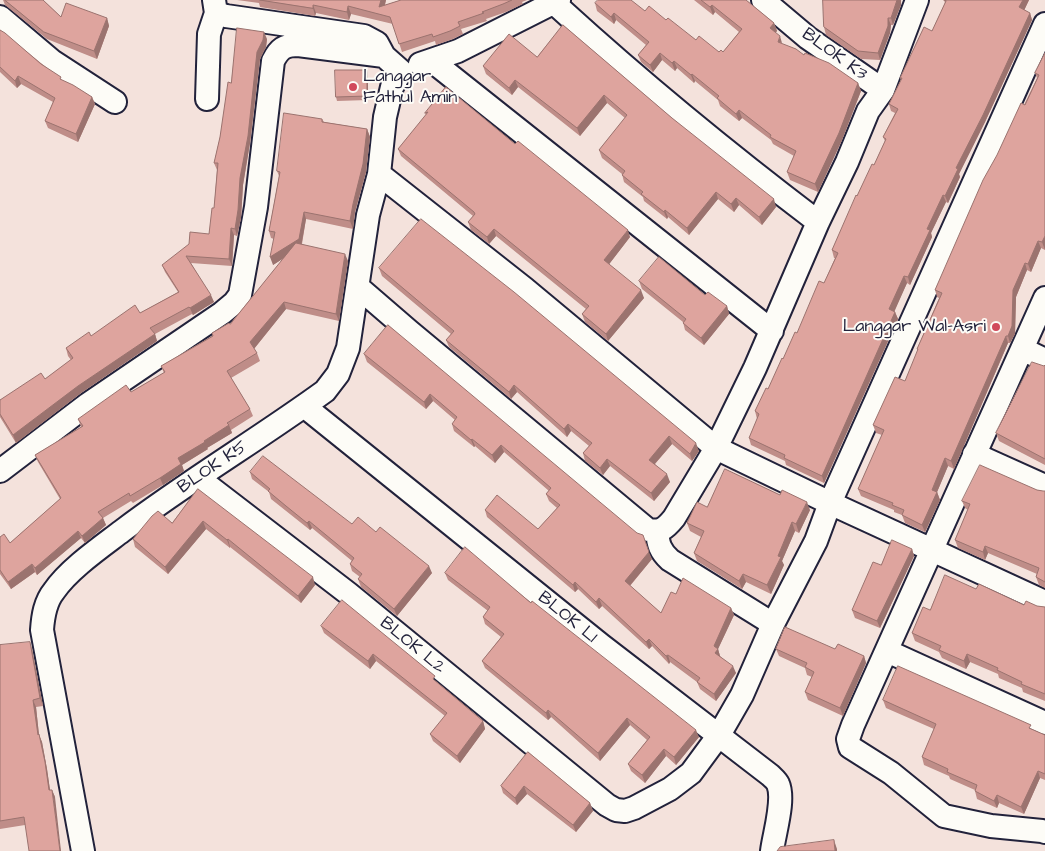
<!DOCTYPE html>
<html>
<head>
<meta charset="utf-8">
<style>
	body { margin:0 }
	canvas { display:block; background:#f4e2dc }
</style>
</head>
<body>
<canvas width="1045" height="851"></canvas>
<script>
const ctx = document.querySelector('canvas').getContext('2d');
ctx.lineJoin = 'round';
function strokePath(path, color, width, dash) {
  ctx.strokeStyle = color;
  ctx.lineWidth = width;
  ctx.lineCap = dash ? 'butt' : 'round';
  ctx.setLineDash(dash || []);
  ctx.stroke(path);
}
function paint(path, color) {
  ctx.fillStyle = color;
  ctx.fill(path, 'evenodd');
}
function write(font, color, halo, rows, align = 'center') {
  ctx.font = font + ' "Architects Daughter",sans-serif';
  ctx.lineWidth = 4;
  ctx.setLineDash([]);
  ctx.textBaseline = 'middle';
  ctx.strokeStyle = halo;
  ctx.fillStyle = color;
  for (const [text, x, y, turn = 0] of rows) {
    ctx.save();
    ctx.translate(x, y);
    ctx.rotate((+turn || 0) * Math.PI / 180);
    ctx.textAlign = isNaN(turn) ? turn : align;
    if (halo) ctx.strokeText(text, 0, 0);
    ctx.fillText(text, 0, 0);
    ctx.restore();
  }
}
const minor = new Path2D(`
	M 214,0 L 216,13 L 226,16 L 364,36 L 377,43 L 384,56
	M 763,0 L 808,38 L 883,90
	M 554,3 C 638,80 727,153 818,222
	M 0,17 L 52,61 L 115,102
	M 432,61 L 772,331
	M 420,64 L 458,51 L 559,0
	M 207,99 L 209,34 L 216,13
	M 379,174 L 525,289 L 716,448 L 830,503 L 1045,602
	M 358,287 L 409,331 L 648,530 C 661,532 665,529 674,518 L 716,448 L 755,368 L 818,222 L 847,162 L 868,111 L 883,90 L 917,0
	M 1045,298 L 853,725 L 848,739 L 850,747 L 891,773 L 944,816 L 991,826 L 1042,831 L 1045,832
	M 1022,349 L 1045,360
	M 304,406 L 601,645 L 770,775 C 773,778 777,781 778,784 C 785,800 774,834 772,851
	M 974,454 L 1045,486
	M 0,471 L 88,404 L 222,313 L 234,303 L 240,295 L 256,207 L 273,61 C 279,49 284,45 298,45 L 384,56 L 401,71
	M 198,478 L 349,594 L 607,805 L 616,810 L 625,811 L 634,808 L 670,789 L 691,773 L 719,735 L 742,695 L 773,624 L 816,541 L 830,503 L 1045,24
	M 657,531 C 658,544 660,551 670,560 L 773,624
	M 887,651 L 1045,723
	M 83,851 L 42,630 C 43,616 45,602 54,591 C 69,569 101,547 122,531 C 188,481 259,439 325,391 L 338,374 L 348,348 L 368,215 L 379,174 L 385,117 L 392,87 L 401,71`);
strokePath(minor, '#22223b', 26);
strokePath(minor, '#fdfcf7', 22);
paint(new Path2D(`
	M 3,0 L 43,0 L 61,17 L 107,18 L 109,26 L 97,59 L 47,39 L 5,5 Z
	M 237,0 L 386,0 L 385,5 L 401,0 L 527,0 L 522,2 L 523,4 L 506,12 L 486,19 L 487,21 L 461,29 L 463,34 L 453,39 L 436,45 L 435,41 L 402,52 L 393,24 L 351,14 L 349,20 L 316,13 L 315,16 L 260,7 L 259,3 Z
	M 694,0 L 746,0 L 774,23 L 777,31 L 775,33 L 782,44 L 858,83 L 861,91 L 842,140 L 818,192 L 790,180 L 787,172 L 794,156 L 773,144 L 771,140 L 742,118 L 739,121 L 720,106 L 718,100 L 695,81 L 694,83 L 677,68 L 675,71 L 662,60 L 653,72 L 641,62 L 638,55 L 646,45 L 616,20 L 614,24 L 597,11 L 595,3 L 645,11 L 666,20 L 696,40 L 719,52 L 723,52 L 739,32 L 715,12 L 713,15 Z
	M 823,0 L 901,0 L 901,5 L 893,25 L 891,25 L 890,33 L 880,60 L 861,59 L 826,35 L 824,27 Z
	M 944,0 L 1029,0 L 1024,10 L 1030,13 L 1032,20 L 985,122 L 959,174 L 960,177 L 948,203 L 946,202 L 931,233 L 932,237 L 910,285 L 907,283 L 894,311 L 895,312 L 898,319 L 824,483 L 786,465 L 785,461 L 751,445 L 749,438 L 757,419 L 755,411 L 768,389 L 824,283 L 835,258 L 834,258 L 832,250 L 857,196 L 874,165 L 885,141 L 883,137 L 895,113 L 891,111 L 889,104 L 901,80 L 900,78 L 932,31 L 945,3 Z
	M 563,25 L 776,207 L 762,225 L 739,205 L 734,212 L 718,199 L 689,235 L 668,217 L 667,219 L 644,201 L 643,197 L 624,182 L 622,174 L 602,158 L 599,150 L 625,118 L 607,103 L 580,136 L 518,87 L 512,95 L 486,74 L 483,66 L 537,57 Z
	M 0,30 L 62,80 L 92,97 L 95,104 L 78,142 L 48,128 L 45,121 L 53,102 L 21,84 L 17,88 L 0,72 Z
	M 267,39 L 266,47 L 260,59 L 250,143 L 243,185 L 241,218 L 237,236 L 234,235 L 232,266 L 191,263 L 214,302 L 193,315 L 192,314 L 155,334 L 157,341 L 81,393 L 16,443 L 0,417 L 0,400 L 45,379 L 71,360 L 68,356 L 66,348 L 140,313 L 178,292 L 165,272 L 162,265 L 209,234 L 214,208 L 217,170 L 214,163 L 220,137 L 231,83 Z
	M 1045,53 L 1045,250 L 1041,248 L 1031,272 L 1027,270 L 1016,297 L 1015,334 L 1010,343 L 1008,343 L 954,469 L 948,466 L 937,492 L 940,500 L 925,532 L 905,523 L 902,515 L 894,512 L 894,510 L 861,496 L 858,489 L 882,435 L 876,433 L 873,425 L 905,381 L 918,351 L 917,349 L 939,298 L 937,297 L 935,290 L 1037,78 L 1035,73 Z
	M 367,70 L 368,73 L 368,100 L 337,101 L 336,97 Z
	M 446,87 L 515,144 L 630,237 L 609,264 L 644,298 L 608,341 L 585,322 L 582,314 L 586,309 L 496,236 L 489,244 L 471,230 L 468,222 L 473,216 L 401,156 L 398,149 L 426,115 L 425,113 Z
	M 322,119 L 324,122 L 367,129 L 370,137 L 366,172 L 355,212 L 353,229 L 306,219 L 302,244 L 348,261 L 339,321 L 286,309 L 254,349 L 257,353 L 260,361 L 231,378 L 250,409 L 253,416 L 231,430 L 232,433 L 207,448 L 208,449 L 182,465 L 184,471 L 163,485 L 133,503 L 131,501 L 103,518 L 106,525 L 85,543 L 81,538 L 37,575 L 35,572 L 11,589 L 0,574 L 0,537 L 10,543 L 60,499 L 38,462 L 35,455 L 81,427 L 78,419 L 131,392 L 164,373 L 161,366 L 212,336 L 212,333 L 230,324 L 284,258 L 273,265 L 274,239 L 271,238 L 269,231 L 279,176 L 277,171 Z
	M 379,268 L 699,451 L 692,461 L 672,444 L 655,464 L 670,482 L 654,501 L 610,466 L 603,475 L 585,461 L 583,453 L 589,446 L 571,431 L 567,437 L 517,392 L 511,399 L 449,347 L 446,340 L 451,334 L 382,276 Z
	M 639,281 L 705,295 L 727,306 L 729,314 L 704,345 L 685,330 L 683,322 L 642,289 Z
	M 388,325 L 652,559 L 630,586 L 661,613 L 676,594 L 731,608 L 734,615 L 718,649 L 720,656 L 736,673 L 716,701 L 700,689 L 697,682 L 670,662 L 669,664 L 652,646 L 649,649 L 602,606 L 599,609 L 578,589 L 575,592 L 487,517 L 485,510 L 538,529 L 557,508 L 549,501 L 546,494 L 549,491 L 504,452 L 495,463 L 475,446 L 474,447 L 454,431 L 452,424 L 455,420 L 433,401 L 426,409 L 367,362 L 364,354 Z
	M 1045,365 L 1045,465 L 999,441 L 996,433 L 1044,366 Z
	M 250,472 L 352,524 L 376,532 L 432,573 L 397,616 L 361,587 L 358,579 L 360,577 L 352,571 L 350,564 L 352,561 L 312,528 L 310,530 L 271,499 L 269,492 L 252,479 Z
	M 198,489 L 315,585 L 301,603 L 230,547 L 230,548 L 206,529 L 168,574 L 135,547 L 133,539 L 172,523 Z
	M 1037,490 L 1043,491 L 1045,491 L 1045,588 L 1039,585 L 1036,577 L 1037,574 L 988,553 L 985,560 L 958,548 L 955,540 L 968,510 L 965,508 L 962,501 Z
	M 707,507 L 810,510 L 799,533 L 795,531 L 782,561 L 784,565 L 771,594 L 746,582 L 742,589 L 697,561 L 694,553 L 701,537 L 690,531 L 687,523 Z
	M 912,549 L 914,556 L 880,628 L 855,618 L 852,610 Z
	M 445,573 L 531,603 L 699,737 L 676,765 L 666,756 L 645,783 L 631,771 L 628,764 L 647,740 L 630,725 L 600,761 L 551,717 L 548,720 L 485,668 L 482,661 L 501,637 L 485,624 L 483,617 L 488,611 L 448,580 Z
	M 976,589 L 1024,605 L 1045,607 L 1045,701 L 1023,692 L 1022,688 L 999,678 L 998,674 L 970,662 L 966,669 L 942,658 L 939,652 L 915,641 L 912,633 L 930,610 Z
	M 321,626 L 437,682 L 483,721 L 485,729 L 460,763 L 433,741 L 430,734 L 445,716 L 376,661 L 370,669 L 324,633 Z
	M 0,645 L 32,649 L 43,706 L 36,707 L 39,735 L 42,742 L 47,769 L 50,790 L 52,790 L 55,797 L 25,825 L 0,829 Z
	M 776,649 L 835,649 L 864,656 L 866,663 L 843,716 L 808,700 L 805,692 L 812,677 L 807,675 L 805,668 L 779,656 Z
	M 883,700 L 1032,730 L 1045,735 L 1045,780 L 1040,778 L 1024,814 L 999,803 L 997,808 L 977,799 L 975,791 L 975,790 L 950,779 L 949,776 L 924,765 L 922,757 L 934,729 L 886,708 Z
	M 528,752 L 590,803 L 593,811 L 576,832 L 527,794 L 517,805 L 503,793 L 501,786 Z`), '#bf8d88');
paint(new Path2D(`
	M 381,0 L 386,0 L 382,15 L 379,7 Z
	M 897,0 L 901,0 L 901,5 L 893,25 L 891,18 Z
	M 1023,0 L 1029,0 L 1022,15 L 1019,7 Z
	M 313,5 L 316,13 L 315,16 L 313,8 Z
	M 712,5 L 715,12 L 713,15 L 710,7 Z
	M 348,6 L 351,14 L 349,20 L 347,12 Z
	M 614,13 L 616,20 L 614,24 L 611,17 Z
	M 1030,13 L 1032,20 L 985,122 L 959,174 L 960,177 L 948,203 L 945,196 L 956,168 Z
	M 107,18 L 109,26 L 97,59 L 94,51 Z
	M 888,18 L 891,25 L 890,33 L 880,60 L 878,53 Z
	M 774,23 L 777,31 L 773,36 L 770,28 Z
	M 264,32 L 267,39 L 266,47 L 260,59 L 250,143 L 243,185 L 241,218 L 237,236 L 235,229 L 240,178 L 257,52 Z
	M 780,36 L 782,43 L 778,42 Z
	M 660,53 L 662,60 L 653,72 L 650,65 Z
	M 674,61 L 677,68 L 675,71 L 672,63 Z
	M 367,70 L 368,73 L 368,100 L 367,96 Z
	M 692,74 L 695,81 L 694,83 L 691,75 Z
	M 18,76 L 21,84 L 17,88 L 15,81 Z
	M 515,80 L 518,87 L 512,95 L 509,88 Z
	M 858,83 L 861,91 L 842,140 L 818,192 L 815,184 Z
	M 604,95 L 607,103 L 580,136 L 577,128 Z
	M 92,97 L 95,104 L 78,142 L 76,134 Z
	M 739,110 L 742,118 L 739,121 L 736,114 Z
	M 367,129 L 370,137 L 366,172 L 355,212 L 353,229 L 350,221 Z
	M 716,192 L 718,199 L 689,235 L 687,228 Z
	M 943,195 L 946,202 L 931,233 L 932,237 L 910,285 L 908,277 L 927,229 Z
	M 736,198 L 739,205 L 734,212 L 731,204 Z
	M 774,199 L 776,207 L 762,225 L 759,217 Z
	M 665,210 L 668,217 L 667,219 L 664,212 Z
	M 304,212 L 306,219 L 301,247 L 273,265 L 270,257 Z
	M 231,228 L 234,235 L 232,266 L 229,259 Z
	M 494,229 L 496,236 L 489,244 L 487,237 Z
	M 628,230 L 630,237 L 607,267 L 604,260 Z
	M 1045,236 L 1045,250 L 1042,242 Z
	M 1038,241 L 1041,248 L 1031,272 L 1028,264 Z
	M 345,254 L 348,261 L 339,321 L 336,314 Z
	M 1025,263 L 1027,270 L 1016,297 L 1015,334 L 1010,343 L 1008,336 L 1013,290 Z
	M 904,276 L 907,283 L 892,317 L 889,309 Z
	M 641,290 L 644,298 L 608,341 L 606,334 Z
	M 211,295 L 214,302 L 193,315 L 190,308 Z
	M 284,302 L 286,309 L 253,350 L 250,342 Z
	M 727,306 L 729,314 L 704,345 L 701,338 Z
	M 895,312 L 898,319 L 824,483 L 822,476 Z
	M 155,334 L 157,341 L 81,393 L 16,443 L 13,435 L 78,386 Z
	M 1006,336 L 1008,343 L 954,469 L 951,461 Z
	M 514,385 L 517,392 L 511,399 L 509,392 Z
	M 430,394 L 433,401 L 426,409 L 424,402 Z
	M 568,424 L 571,431 L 567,437 L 564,429 Z
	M 229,425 L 232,433 L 207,448 L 208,449 L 182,465 L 184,471 L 163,485 L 160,478 L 178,458 L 204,441 Z
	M 669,436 L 672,444 L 652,467 L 649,460 Z
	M 472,439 L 475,446 L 474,447 L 471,440 Z
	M 696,443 L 699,451 L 692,461 L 690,454 Z
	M 501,445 L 504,452 L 495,463 L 492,455 Z
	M 945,458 L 948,466 L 935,497 L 937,492 L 940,500 L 925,532 L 922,525 L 932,490 Z
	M 607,459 L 610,466 L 603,475 L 600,468 Z
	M 667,474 L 670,482 L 654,501 L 651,493 Z
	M 807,502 L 810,510 L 799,533 L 796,524 Z
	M 103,518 L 106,525 L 85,543 L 82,536 Z
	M 203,521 L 206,529 L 168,574 L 165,567 Z
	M 309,521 L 312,528 L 310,530 L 307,523 Z
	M 792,522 L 795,531 L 782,561 L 784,565 L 771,594 L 767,585 L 778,556 Z
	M 78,531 L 81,538 L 37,575 L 35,568 Z
	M 228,539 L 230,547 L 230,548 L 227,540 Z
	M 985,546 L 988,553 L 985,560 L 983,552 Z
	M 912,549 L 914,556 L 880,628 L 877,621 Z
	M 649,552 L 652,559 L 627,589 L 625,581 Z
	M 32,564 L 35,572 L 11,589 L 8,582 Z
	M 429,566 L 432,573 L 397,616 L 394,609 Z
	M 743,574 L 746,582 L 742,589 L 739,581 Z
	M 313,577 L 315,585 L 301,603 L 298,596 Z
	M 575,582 L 578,589 L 575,592 L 573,585 Z
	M 599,598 L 602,606 L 599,609 L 596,602 Z
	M 731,608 L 734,615 L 718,649 L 720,656 L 717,660 L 715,653 L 714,646 Z
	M 649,639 L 652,646 L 649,649 L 646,642 Z
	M 30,642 L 32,649 L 43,706 L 40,698 Z
	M 373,654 L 376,661 L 370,669 L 368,661 Z
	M 967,654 L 970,662 L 966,669 L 964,661 Z
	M 668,655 L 670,662 L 669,664 L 666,656 Z
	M 864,656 L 866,663 L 843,716 L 840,708 Z
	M 733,666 L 736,673 L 716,701 L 714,694 Z
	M 33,700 L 36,707 L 39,735 L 42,742 L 47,769 L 51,797 L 49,790 L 38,735 Z
	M 548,710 L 551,717 L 548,720 L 546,713 Z
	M 627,718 L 630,725 L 600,761 L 598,753 Z
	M 483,721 L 485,729 L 460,763 L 457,756 Z
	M 696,730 L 699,737 L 676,765 L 674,757 Z
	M 664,749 L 666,756 L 645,783 L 642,775 Z
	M 1038,771 L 1040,778 L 1024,814 L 1021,807 Z
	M 524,786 L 527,794 L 517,805 L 515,798 Z
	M 52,790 L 55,797 L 61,851 L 60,851 Z
	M 997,795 L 999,803 L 997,808 L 994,801 Z
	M 590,803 L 593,811 L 576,832 L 573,825 Z
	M 834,840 L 837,849 L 837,851 L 835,851 Z`), '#9b736f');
const building = new Path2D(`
	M 5,0 L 43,0 L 61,17 L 66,3 L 107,18 L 94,51 L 44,32 Z
	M 260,0 L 381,0 L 379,7 L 401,0 L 512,0 L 503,4 L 482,12 L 484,13 L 458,22 L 460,26 L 450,31 L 433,37 L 432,34 L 399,44 L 390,17 L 348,6 L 347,12 L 313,5 L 313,8 Z
	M 598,0 L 631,0 L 645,11 L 649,6 L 666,20 L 668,18 L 696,40 L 699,36 L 719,52 L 721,50 L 723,52 L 742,29 L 712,5 L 710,7 L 701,0 L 746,0 L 774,23 L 770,28 L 780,36 L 778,42 L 796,49 L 804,55 L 805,53 L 829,63 L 858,83 L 839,133 L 815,184 L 787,172 L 796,151 L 770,137 L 771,135 L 739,110 L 736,114 L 717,98 L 719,96 L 692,74 L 691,75 L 674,61 L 672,63 L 660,53 L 650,65 L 638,55 L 649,42 L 614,13 L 611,17 L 595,3 Z
	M 823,0 L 897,0 L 891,18 L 888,18 L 888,26 L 878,53 L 858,51 L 824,27 Z
	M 944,0 L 1023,0 L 1019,7 L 1030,13 L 983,115 L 956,168 L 958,169 L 945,196 L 943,195 L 927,229 L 930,230 L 908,277 L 904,276 L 889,309 L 895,312 L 822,476 L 784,458 L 785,455 L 749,438 L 759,414 L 755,411 L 766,388 L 768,389 L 782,358 L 783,359 L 795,332 L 797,333 L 819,281 L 824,283 L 838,253 L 832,250 L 856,195 L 857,196 L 872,164 L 874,165 L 886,139 L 883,137 L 898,109 L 889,104 L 902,78 L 900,78 L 924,27 L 932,31 L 946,1 Z
	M 563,25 L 672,118 L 774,199 L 759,217 L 736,198 L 731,204 L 716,192 L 687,228 L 665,210 L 664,212 L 641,194 L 643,192 L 622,175 L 625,171 L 599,150 L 627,115 L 604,95 L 577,128 L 515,80 L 509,88 L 483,66 L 509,34 L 537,57 Z
	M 237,28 L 264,32 L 263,40 L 257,52 L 248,136 L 240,178 L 238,210 L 235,229 L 231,228 L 229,259 L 186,256 L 211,295 L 190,308 L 189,307 L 150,328 L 155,334 L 78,386 L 13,435 L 0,414 L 0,400 L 41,373 L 45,379 L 73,358 L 66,348 L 89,332 L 91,336 L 135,305 L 140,313 L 179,292 L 162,265 L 189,244 L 190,232 L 209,234 L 212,208 L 214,208 L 218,163 L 214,163 L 220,137 L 228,82 L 231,83 Z
	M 0,30 L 5,33 L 41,64 L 61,77 L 60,79 L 73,85 L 92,97 L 76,134 L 45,121 L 55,98 L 18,76 L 15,81 L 0,67 Z
	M 1045,53 L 1045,236 L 1042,242 L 1038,241 L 1028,264 L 1025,263 L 1013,290 L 1012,326 L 1008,336 L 1006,336 L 951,461 L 945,458 L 932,490 L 937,492 L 922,525 L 902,515 L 904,510 L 892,505 L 893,503 L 858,489 L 884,430 L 873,425 L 895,377 L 905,381 L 918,349 L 917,349 L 942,293 L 935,290 L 983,180 L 997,155 L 1021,103 L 1025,105 L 1039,75 L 1035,73 Z
	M 335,70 L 367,70 L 367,96 L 336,97 Z
	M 446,87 L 515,144 L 518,141 L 628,230 L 604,260 L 641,290 L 606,334 L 582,314 L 589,306 L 494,229 L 487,237 L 468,222 L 475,214 L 474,212 L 398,149 L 428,112 L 425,113 Z
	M 284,113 L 322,119 L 322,122 L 367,129 L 363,164 L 353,204 L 350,221 L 304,212 L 299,239 L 270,257 L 275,232 L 269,231 L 280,172 L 277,171 Z
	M 421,219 L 514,292 L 696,443 L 690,454 L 669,436 L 649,460 L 667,474 L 651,493 L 607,459 L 600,468 L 583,453 L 592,443 L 568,424 L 564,429 L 514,385 L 509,392 L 446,340 L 454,331 L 379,268 Z
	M 296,243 L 345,254 L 336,314 L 284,302 L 250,342 L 257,353 L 227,371 L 250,409 L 227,423 L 229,425 L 204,441 L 205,442 L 178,458 L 181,464 L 160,478 L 130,496 L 129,493 L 98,512 L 103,518 L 82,536 L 78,531 L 35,568 L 32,564 L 8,582 L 0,570 L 0,537 L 4,534 L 10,543 L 61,498 L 35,455 L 83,426 L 78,419 L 126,385 L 131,392 L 165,372 L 161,366 L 213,336 L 212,333 L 229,323 L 230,324 Z
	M 659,257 L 705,295 L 708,292 L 727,306 L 701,338 L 683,323 L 686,319 L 639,281 Z
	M 388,325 L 637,533 L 643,535 L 649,552 L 625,581 L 661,613 L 671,592 L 676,594 L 683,578 L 731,608 L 714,646 L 718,649 L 715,653 L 733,666 L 714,694 L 697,682 L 700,678 L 668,655 L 666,656 L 649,639 L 646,642 L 599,598 L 596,602 L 575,582 L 573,585 L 485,510 L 497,495 L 538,529 L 560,505 L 546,494 L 551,488 L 501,445 L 492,455 L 472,439 L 471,440 L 452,424 L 457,417 L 430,394 L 424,402 L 364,354 Z
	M 1032,362 L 1044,366 L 1045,365 L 1045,459 L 996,433 Z
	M 263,456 L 352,524 L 358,517 L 376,532 L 380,527 L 429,566 L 394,609 L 358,579 L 362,574 L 350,564 L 354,558 L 309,521 L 307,523 L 286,506 L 268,491 L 270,489 L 250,472 Z
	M 980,465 L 1037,490 L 1043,491 L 1045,491 L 1045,582 L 1036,577 L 1039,568 L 985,546 L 983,552 L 955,540 L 970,504 L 962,501 Z
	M 725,469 L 780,495 L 782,490 L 807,502 L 796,524 L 792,522 L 778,556 L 781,557 L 767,585 L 743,574 L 739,581 L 694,553 L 704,531 L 687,523 L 697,502 L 707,507 Z
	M 198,489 L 313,577 L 298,596 L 228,539 L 227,540 L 203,521 L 165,567 L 133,539 L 152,516 L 158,511 L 172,523 Z
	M 892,540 L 912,549 L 877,621 L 852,610 L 873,562 L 881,565 Z
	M 465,547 L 531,603 L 532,601 L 696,730 L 674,757 L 664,749 L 642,775 L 628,764 L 650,737 L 627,718 L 598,753 L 548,710 L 546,713 L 482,661 L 504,634 L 483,617 L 490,607 L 445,573 Z
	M 945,575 L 976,589 L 979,584 L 1024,605 L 1026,601 L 1037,606 L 1045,607 L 1045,694 L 1021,684 L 1022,682 L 997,670 L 998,668 L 967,654 L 964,661 L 939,650 L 941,646 L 912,633 L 923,607 L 930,610 Z
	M 342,600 L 435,676 L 433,679 L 483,721 L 457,756 L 430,734 L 447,713 L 373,654 L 368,661 L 321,626 Z
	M 785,627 L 835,649 L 838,644 L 864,656 L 840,708 L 805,692 L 814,672 L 805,667 L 807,663 L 776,649 Z
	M 30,642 L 40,698 L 33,700 L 38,735 L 39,734 L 45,762 L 49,790 L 52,790 L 60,851 L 29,851 L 24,817 L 0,821 L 0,645 Z
	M 898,666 L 1031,725 L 1029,728 L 1045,735 L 1045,774 L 1038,771 L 1021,807 L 997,795 L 994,801 L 975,791 L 977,785 L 947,772 L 948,769 L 922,757 L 936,724 L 883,700 Z
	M 528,752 L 590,803 L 573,825 L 524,786 L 515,798 L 501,786 Z
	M 834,840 L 835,851 L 777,851 L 780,847 Z`);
paint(building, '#dea49e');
strokePath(building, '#9b736f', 1);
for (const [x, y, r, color] of [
	[353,87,5,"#d1495b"],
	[996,327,5,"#d1495b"]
]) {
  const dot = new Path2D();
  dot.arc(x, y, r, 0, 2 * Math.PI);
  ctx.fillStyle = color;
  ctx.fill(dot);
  strokePath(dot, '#fdfcf7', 2);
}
write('18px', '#22223b', '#fdfcf7', [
	["BLOK K3",834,55,36],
	["BLOK K5",213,468,-34],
	["BLOK L1",567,618,39],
	["BLOK L2",412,646,39]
]);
write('18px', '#22223b', '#fdfcf7', [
	["Langgar",363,77],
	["Fathul Amin",363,98],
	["Langgar Wal-Asri",986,327,"right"]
], 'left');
</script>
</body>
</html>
